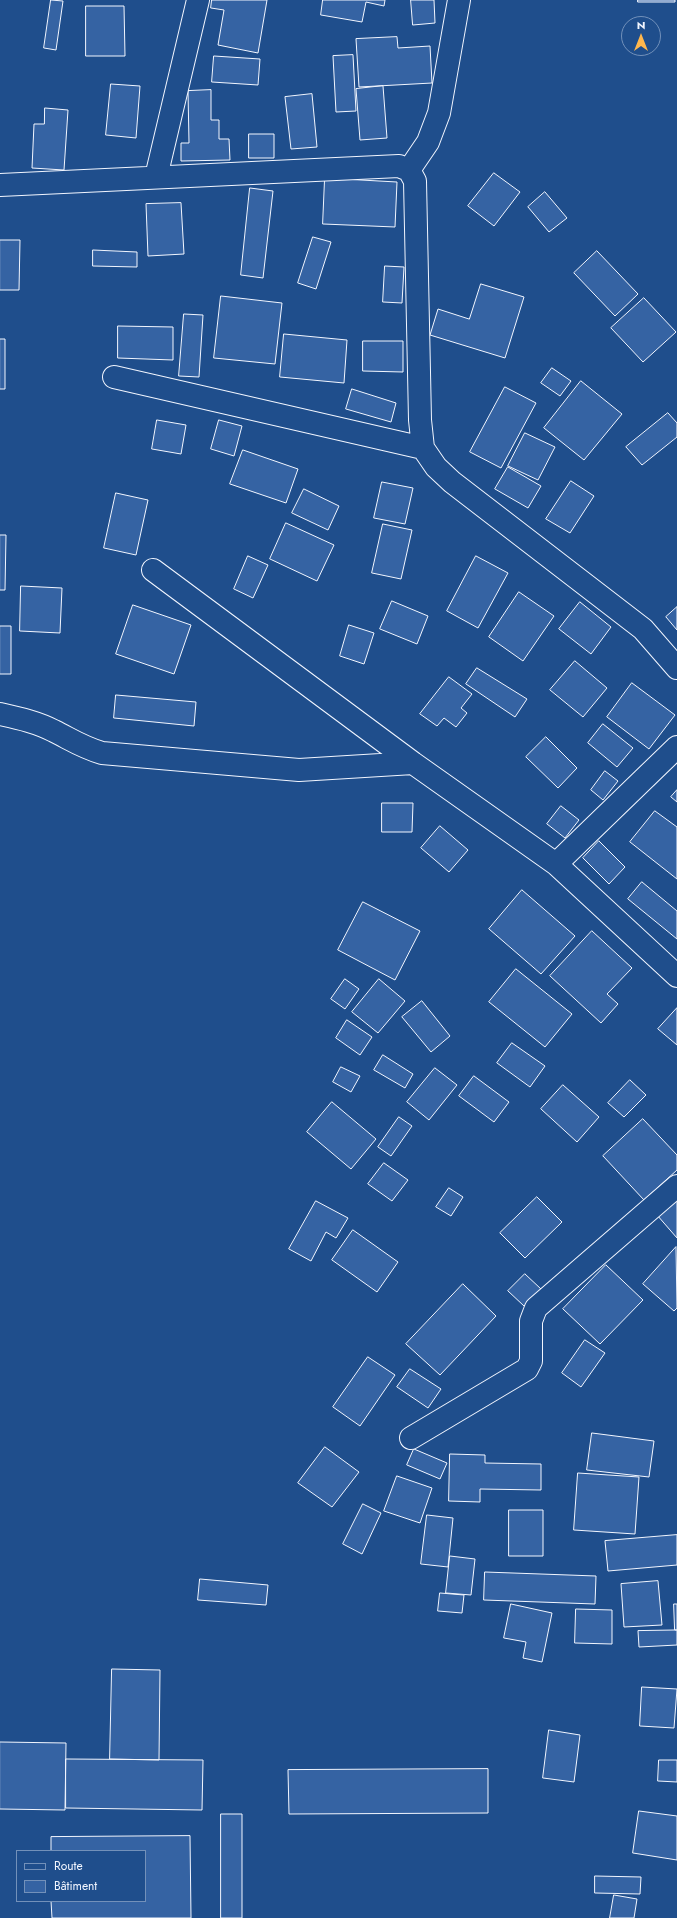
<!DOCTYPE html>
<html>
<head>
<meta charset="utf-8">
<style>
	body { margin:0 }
	#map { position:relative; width:677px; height:1918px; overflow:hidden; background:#1f4e8c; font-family:Jost,sans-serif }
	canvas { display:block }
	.legend { position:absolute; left:16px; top:1850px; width:130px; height:52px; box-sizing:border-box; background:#1f4e8c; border:1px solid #7391ba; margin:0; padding:5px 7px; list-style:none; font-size:12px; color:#f2f6ff }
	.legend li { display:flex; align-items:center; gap:8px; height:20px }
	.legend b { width:20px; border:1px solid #7391ba }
	.north { position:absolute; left:621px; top:16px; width:40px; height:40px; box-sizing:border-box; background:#1f4e8c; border:1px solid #7391ba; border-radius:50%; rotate:0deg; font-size:11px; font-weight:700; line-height:16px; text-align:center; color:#f2f6ff }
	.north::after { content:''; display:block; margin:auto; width:14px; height:18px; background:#ffb74d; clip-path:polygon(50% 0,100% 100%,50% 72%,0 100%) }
</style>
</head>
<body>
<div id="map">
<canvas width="677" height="1918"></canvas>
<ul class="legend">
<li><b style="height:5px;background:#1f4e8c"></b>Route</li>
<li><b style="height:11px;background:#3563a3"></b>Bâtiment</li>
</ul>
<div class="north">N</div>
</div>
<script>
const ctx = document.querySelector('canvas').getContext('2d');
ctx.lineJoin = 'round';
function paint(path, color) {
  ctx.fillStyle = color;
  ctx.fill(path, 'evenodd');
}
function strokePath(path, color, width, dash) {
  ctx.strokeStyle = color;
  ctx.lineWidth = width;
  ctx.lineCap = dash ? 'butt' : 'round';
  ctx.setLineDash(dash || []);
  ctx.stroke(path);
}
const building = new Path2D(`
	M 51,0 L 63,1 L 56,50 L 44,48 Z
	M 212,0 L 267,0 L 258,53 L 218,45 L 224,10 L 211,8 Z
	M 323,0 L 385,0 L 384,6 L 366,2 L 362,22 L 321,15 Z
	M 411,0 L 434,0 L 435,23 L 413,25 Z
	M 638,0 L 675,0 L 675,2 L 638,2 Z
	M 86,6 L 124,6 L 125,56 L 86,56 Z
	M 397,37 L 398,48 L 430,46 L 432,83 L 359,87 L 356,39 Z
	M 353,55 L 356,111 L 336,112 L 333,56 Z
	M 214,56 L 260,59 L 258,85 L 212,82 Z
	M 111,84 L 140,86 L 136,138 L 106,135 Z
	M 383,86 L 387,138 L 360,140 L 356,89 Z
	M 211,90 L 211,120 L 219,120 L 219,139 L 229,139 L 230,160 L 181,161 L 181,143 L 189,143 L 188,91 Z
	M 312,94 L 317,147 L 291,149 L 285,97 Z
	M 45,108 L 68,110 L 64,170 L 32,168 L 34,124 L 44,124 Z
	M 249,134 L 274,134 L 274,158 L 249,158 Z
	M 494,173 L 520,192 L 494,226 L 468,206 Z
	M 325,178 L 397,182 L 395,227 L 323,224 Z
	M 250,188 L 273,191 L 263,278 L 241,275 Z
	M 545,192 L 567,218 L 549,232 L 528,207 Z
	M 181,203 L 184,254 L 148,256 L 146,204 Z
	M 313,237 L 331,242 L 316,289 L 298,283 Z
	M 0,240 L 20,240 L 19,290 L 0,290 Z
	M 93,250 L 137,252 L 137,267 L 93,266 Z
	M 597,251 L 638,294 L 615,316 L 574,273 Z
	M 385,266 L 404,267 L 402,303 L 383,302 Z
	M 481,284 L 524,297 L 505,358 L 430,335 L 438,309 L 469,319 Z
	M 221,296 L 282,303 L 275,364 L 214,358 Z
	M 644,298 L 676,332 L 643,362 L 611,328 Z
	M 184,314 L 203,315 L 199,377 L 179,376 Z
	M 118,326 L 173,327 L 173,360 L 118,358 Z
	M 284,334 L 347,340 L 344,383 L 280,377 Z
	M 0,339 L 5,339 L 5,389 L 0,389 Z
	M 363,341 L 403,341 L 403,372 L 363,371 Z
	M 552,368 L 571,381 L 560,396 L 541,383 Z
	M 581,381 L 622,414 L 584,460 L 544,428 Z
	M 505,387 L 536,403 L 501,468 L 470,452 Z
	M 352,389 L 396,403 L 391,422 L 346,409 Z
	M 668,413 L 677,423 L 677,437 L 642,465 L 626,447 Z
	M 157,420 L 186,425 L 181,454 L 152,449 Z
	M 219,420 L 242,426 L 234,456 L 211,449 Z
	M 525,433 L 555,447 L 538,480 L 508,466 Z
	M 243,450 L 298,469 L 286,503 L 230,484 Z
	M 508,467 L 541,486 L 528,508 L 495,489 Z
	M 571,481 L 594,496 L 570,533 L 546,519 Z
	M 382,482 L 413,488 L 405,524 L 374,518 Z
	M 304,489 L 339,506 L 328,530 L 292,513 Z
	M 116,493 L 148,500 L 136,555 L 104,548 Z
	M 286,523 L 334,545 L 317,581 L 270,559 Z
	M 383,524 L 412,530 L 401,579 L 372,573 Z
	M 0,535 L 6,535 L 5,590 L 0,590 Z
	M 248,556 L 268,565 L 253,598 L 234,589 Z
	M 476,556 L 508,573 L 478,628 L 447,611 Z
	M 21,586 L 62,588 L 60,633 L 20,631 Z
	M 519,592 L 554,616 L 523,661 L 489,637 Z
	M 392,601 L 428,616 L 417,644 L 380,629 Z
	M 580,602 L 611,627 L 591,654 L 559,629 Z
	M 133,605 L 191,625 L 174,674 L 116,654 Z
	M 677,607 L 677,630 L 666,617 Z
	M 349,625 L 374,633 L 364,664 L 340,656 Z
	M 0,626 L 11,626 L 11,674 L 0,674 Z
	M 575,661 L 607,688 L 583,717 L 550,690 Z
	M 477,668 L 527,699 L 515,717 L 466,684 Z
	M 449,677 L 472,694 L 461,708 L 467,713 L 456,727 L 444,718 L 437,726 L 420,714 Z
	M 632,683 L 675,715 L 649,749 L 607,717 Z
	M 116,695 L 196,702 L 194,726 L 114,718 Z
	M 603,724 L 633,748 L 617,767 L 588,743 Z
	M 546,737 L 577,768 L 558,788 L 526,757 Z
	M 605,771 L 618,781 L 603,800 L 591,790 Z
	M 677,790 L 677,802 L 671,797 Z
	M 382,803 L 413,803 L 412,832 L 382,832 Z
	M 561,806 L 579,820 L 565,838 L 547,824 Z
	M 655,811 L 677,827 L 677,879 L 630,842 Z
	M 440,826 L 468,850 L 449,872 L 421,848 Z
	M 599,841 L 625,867 L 609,884 L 583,858 Z
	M 642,882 L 677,911 L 677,939 L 628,899 Z
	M 522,890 L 575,936 L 541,974 L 489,929 Z
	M 363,902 L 420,931 L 395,980 L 338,950 Z
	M 592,931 L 632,968 L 607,994 L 618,1004 L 601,1023 L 550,976 Z
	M 516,969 L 572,1014 L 545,1047 L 489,1002 Z
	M 345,979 L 359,989 L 345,1009 L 331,999 Z
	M 379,979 L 405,1001 L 378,1033 L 352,1012 Z
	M 422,1001 L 450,1036 L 431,1052 L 402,1017 Z
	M 677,1008 L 677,1045 L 658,1029 Z
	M 347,1020 L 372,1037 L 360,1055 L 336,1038 Z
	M 512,1043 L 545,1066 L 530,1087 L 497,1063 Z
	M 383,1055 L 413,1074 L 405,1088 L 374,1070 Z
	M 341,1067 L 360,1076 L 351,1092 L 333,1082 Z
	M 435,1068 L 457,1085 L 429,1120 L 407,1102 Z
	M 474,1076 L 509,1102 L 494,1122 L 459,1096 Z
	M 630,1080 L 646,1095 L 624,1117 L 608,1103 Z
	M 563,1085 L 599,1117 L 577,1142 L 541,1109 Z
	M 332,1102 L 376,1139 L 351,1169 L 307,1132 Z
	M 399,1117 L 412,1126 L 391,1156 L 378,1147 Z
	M 643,1119 L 677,1155 L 677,1170 L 644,1200 L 603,1156 Z
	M 384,1163 L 408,1180 L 392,1201 L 368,1184 Z
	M 449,1188 L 463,1197 L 451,1216 L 436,1207 Z
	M 537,1197 L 562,1222 L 525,1258 L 500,1233 Z
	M 677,1198 L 677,1238 L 657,1215 Z
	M 316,1201 L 348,1218 L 336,1238 L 326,1232 L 311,1261 L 289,1249 Z
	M 353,1230 L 398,1262 L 377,1292 L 332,1260 Z
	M 676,1247 L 677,1308 L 674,1311 L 643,1284 Z
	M 606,1265 L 643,1300 L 600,1344 L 563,1309 Z
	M 525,1274 L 541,1289 L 524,1306 L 508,1291 Z
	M 463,1284 L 496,1316 L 440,1375 L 406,1344 Z
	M 585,1340 L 605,1353 L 581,1387 L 562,1373 Z
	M 368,1357 L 395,1375 L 360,1426 L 333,1407 Z
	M 410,1369 L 441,1389 L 428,1408 L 397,1387 Z
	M 592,1433 L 654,1441 L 649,1477 L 587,1470 Z
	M 325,1447 L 359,1472 L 332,1507 L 298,1483 Z
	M 414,1449 L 447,1463 L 440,1479 L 407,1465 Z
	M 450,1454 L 485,1455 L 485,1463 L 541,1464 L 541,1490 L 480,1489 L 480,1502 L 449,1501 Z
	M 578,1473 L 639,1477 L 635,1534 L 574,1530 Z
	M 397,1476 L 432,1488 L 420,1523 L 384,1511 Z
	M 363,1504 L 381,1513 L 362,1554 L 343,1544 Z
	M 509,1510 L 543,1510 L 543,1556 L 509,1556 Z
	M 427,1515 L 453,1518 L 448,1567 L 421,1564 Z
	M 677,1535 L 677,1565 L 608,1571 L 605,1541 Z
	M 450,1556 L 475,1559 L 471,1595 L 446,1593 Z
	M 485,1572 L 596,1576 L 595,1604 L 484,1600 Z
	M 200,1579 L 268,1585 L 266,1605 L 198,1600 Z
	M 658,1581 L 662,1625 L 624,1627 L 621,1584 Z
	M 440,1593 L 464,1595 L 462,1613 L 438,1611 Z
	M 511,1604 L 552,1613 L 542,1662 L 523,1658 L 526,1642 L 504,1638 Z
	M 674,1604 L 677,1604 L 677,1630 L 675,1630 Z
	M 576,1609 L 612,1610 L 612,1644 L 575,1643 Z
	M 675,1630 L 677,1630 L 677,1645 L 639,1647 L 638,1631 Z
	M 112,1669 L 160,1670 L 159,1760 L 110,1759 Z
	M 642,1687 L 677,1689 L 674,1728 L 640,1726 Z
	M 549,1730 L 580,1735 L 574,1782 L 543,1778 Z
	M 0,1742 L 66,1743 L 65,1810 L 0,1809 Z
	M 66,1759 L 203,1760 L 202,1810 L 66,1808 Z
	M 659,1760 L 677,1760 L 677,1782 L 658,1781 Z
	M 488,1769 L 488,1813 L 289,1814 L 288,1770 Z
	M 639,1811 L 677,1816 L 677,1860 L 633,1853 Z
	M 221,1814 L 242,1814 L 242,1918 L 221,1918 Z
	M 190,1836 L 191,1918 L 52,1918 L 51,1901 L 145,1901 L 145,1851 L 51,1851 L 51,1837 Z
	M 595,1876 L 641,1877 L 640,1894 L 595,1893 Z
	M 614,1895 L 637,1899 L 634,1918 L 610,1918 Z`);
paint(building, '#3563a3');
strokePath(building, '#f2f6ff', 1);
const street = new Path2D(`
	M 409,170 L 428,142 L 439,113 L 459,0
	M 156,177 L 198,0
	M 0,185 L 399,166 L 409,170 L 415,181 L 420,420 L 423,448 L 436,467 L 452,482 L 643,629 L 677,668
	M 114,377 L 423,448
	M 153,570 L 413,763 L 556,864 L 677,976
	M 0,714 C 18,718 37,722 54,731 C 72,740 82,747 102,753 L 299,770 L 413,763
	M 556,864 L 677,747
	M 411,1438 L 527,1369 L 531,1361 L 531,1321 L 536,1308 L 677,1186`);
strokePath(street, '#f2f6ff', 24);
strokePath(street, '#1f4e8c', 22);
</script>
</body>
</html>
